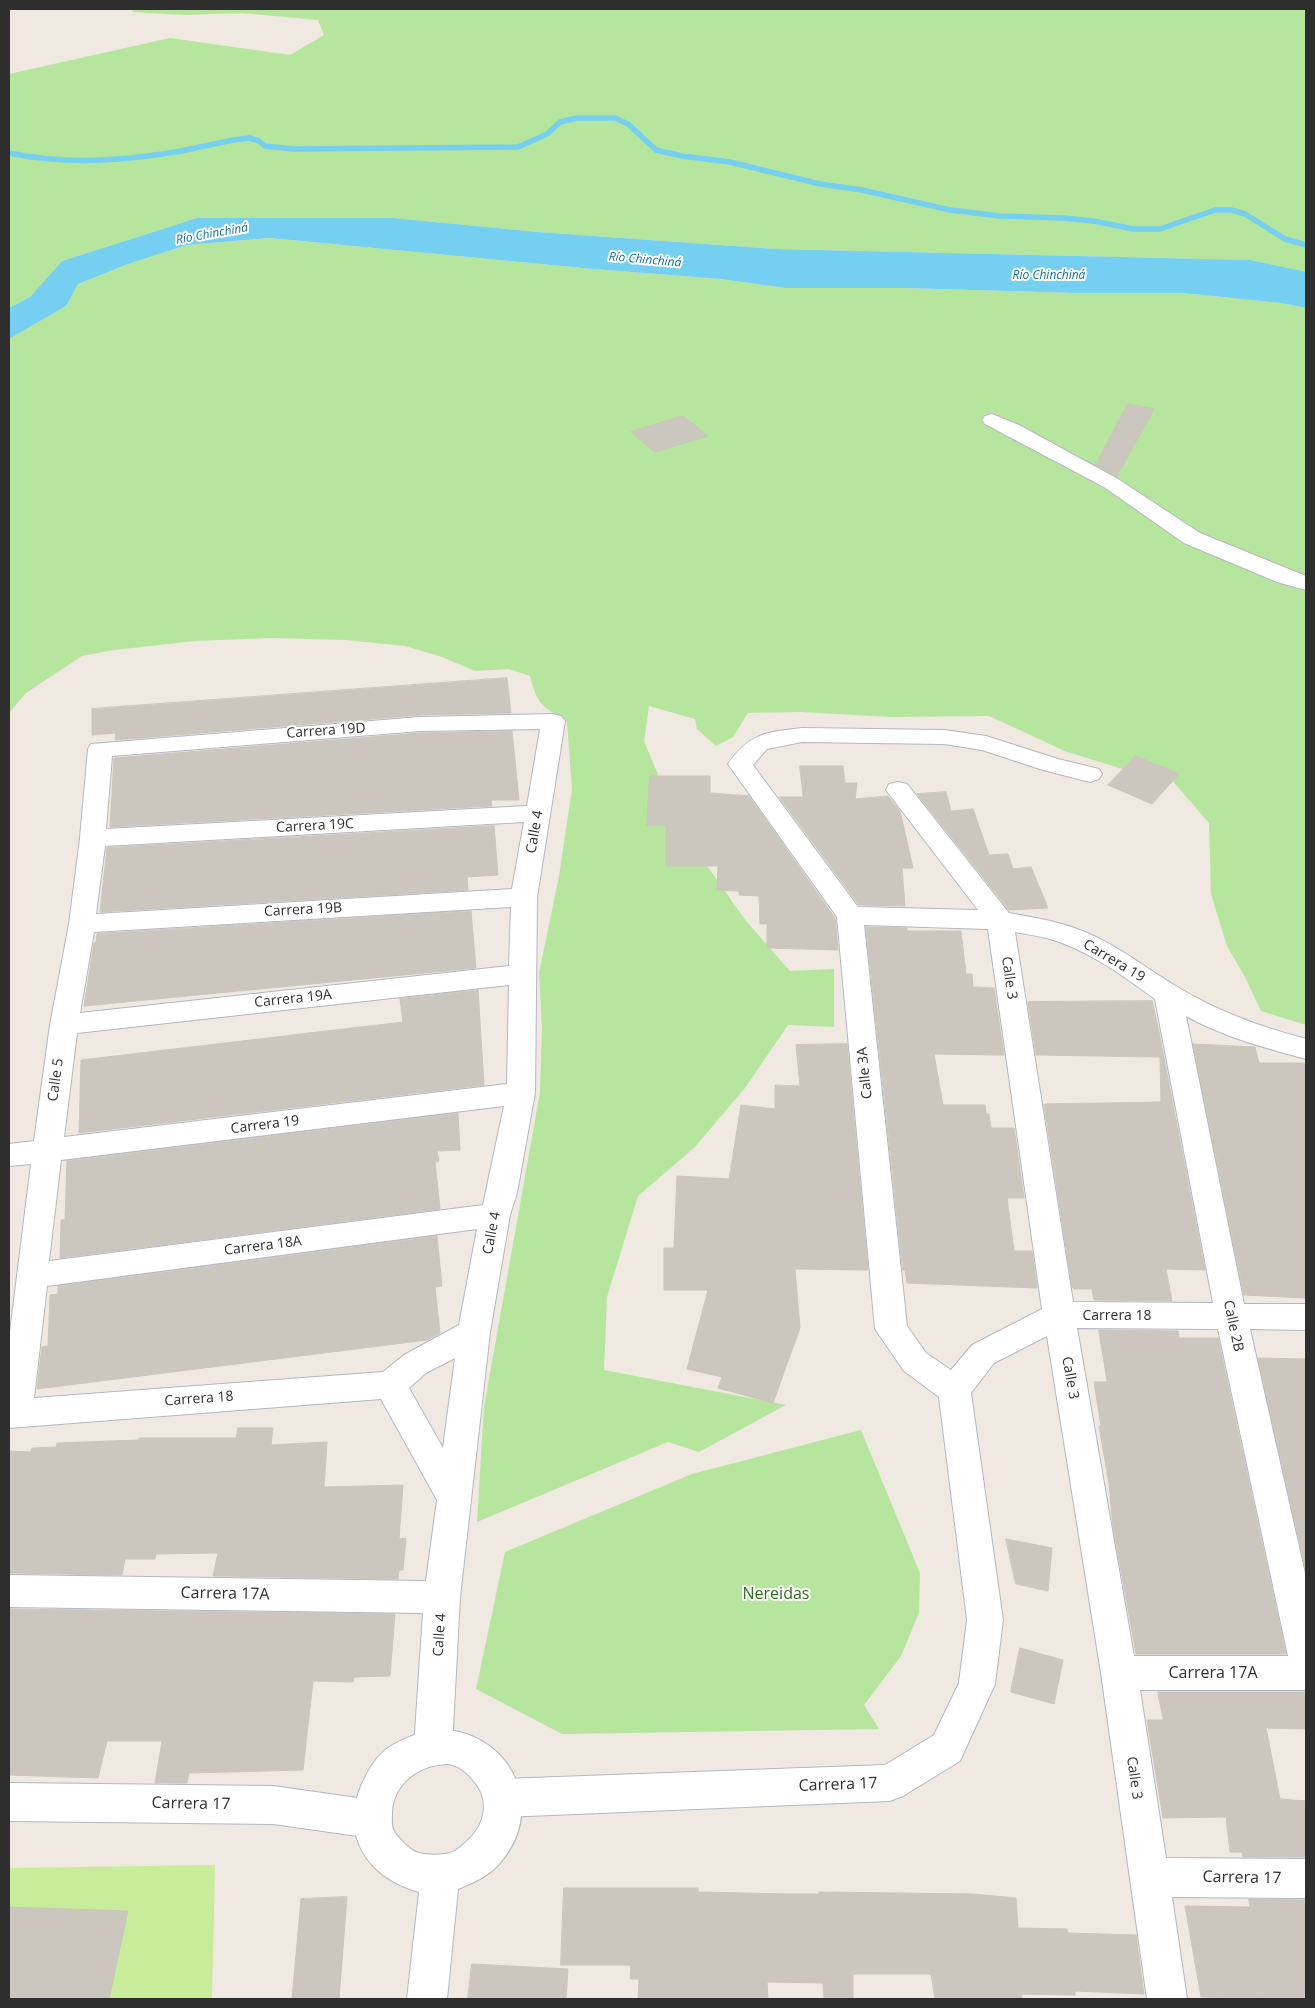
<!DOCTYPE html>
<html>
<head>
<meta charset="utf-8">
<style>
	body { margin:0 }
	#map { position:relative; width:1315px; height:2008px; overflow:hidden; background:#efe9e1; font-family:"Open Sans",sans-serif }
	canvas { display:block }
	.frame { position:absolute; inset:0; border:10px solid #2e2e2e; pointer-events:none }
</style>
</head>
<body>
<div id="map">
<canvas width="1315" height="2008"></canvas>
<div class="frame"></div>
</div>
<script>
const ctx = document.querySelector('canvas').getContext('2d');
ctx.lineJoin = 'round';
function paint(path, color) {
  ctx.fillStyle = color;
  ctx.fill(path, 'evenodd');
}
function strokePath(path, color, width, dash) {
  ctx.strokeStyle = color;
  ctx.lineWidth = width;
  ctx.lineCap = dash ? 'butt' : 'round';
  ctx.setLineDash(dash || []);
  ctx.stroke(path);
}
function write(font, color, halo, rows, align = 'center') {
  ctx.font = font + ' "Open Sans",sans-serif';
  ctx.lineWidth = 4;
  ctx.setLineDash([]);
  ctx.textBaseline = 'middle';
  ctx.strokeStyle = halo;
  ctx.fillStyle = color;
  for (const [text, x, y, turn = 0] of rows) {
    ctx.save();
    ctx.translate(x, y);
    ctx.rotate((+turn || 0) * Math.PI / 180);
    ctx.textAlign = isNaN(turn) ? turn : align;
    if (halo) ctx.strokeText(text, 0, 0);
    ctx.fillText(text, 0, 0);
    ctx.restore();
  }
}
paint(new Path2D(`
	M 132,9 L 1306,9 L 1306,273 L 1250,260 L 776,249 L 538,232 L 393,218 L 197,218 L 62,261 L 30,297 L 9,308 L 9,74 L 170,38 L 290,55 L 324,35 L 318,20 L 242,13 L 183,15 L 133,12 Z
	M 270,238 L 593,269 L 721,279 L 785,288 L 904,288 L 1075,293 L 1183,293 L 1281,303 L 1306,308 L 1306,1025 L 1261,1011 L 1245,977 L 1227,946 L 1211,894 L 1209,823 L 1170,778 L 1123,769 L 1067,752 L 989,716 L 892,717 L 800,712 L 748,713 L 733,737 L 716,746 L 697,729 L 695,719 L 649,706 L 644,741 L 659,777 L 700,856 L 746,921 L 790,971 L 834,969 L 834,1027 L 788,1025 L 745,1088 L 694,1148 L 638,1196 L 607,1297 L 604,1370 L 786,1405 L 699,1452 L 668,1442 L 477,1522 L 484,1407 L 540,1092 L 542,1029 L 539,973 L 559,876 L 572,789 L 567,722 C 542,705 538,707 530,676 L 509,669 L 475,671 L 442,657 L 405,646 L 346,640 L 273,638 L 195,641 L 114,650 L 82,656 L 26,693 L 9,713 L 9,339 L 66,306 L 78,284 L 128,264 L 187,245 Z
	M 861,1430 L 920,1573 L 919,1613 L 901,1656 L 864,1705 L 879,1729 L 562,1734 L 476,1689 L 505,1552 L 692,1474 Z`), '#b6e59e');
paint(new Path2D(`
	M 215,1865 L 212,1999 L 9,1999 L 9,1868 Z`), '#c9ec9a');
paint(new Path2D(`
	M 197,218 L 393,218 L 538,232 L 776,249 L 1250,260 L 1306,272 L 1306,308 L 1281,303 L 1183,293 L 1075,293 L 904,288 L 785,288 L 721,279 L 593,269 L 270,238 L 187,245 L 128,264 L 78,284 L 66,306 L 9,339 L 9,308 L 30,297 L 62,261 Z`), '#75cff0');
strokePath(new Path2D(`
	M 9,153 C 66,165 123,161 181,151 C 204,147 226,140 249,138 L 259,141 L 265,146 L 293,149 L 518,147 L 547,134 L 560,122 L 577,118 L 615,118 L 628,124 L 656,150 L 682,156 L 730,162 L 820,184 L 862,190 L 950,210 L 1000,216 L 1064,218 L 1093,221 L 1134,229 L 1160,229 L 1215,210 L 1231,210 L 1245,214 L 1285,239 L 1306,245`), '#75cff0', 5.5);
const building = new Path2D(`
	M 1128,404 L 1154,409 L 1117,476 L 1096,465 Z
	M 683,416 L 708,436 L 655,452 L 631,432 Z
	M 507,678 L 511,713 L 420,715 L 115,740 L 116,733 L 92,735 L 92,709 Z
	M 512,731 L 519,800 L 491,800 L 492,806 L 110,827 L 114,758 L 420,733 Z
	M 1136,756 L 1179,774 L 1152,804 L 1108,785 Z
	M 800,766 L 843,766 L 845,783 L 857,783 L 855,799 L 888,796 L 900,811 L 913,868 L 902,868 L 905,906 L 859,905 L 779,797 L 803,797 Z
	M 650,776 L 710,776 L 710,793 L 749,796 L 835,918 L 838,950 L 767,948 L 767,924 L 760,924 L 759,896 L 739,895 L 739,891 L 717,890 L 718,866 L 666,866 L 666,825 L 647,825 Z
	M 946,792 L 951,811 L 973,809 L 989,855 L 1008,854 L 1013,869 L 1031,867 L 1048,908 L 1009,910 L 917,794 Z
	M 494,826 L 498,875 L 467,877 L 468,890 L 100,912 L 107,848 Z
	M 471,911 L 476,968 L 84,1006 L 94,943 L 96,942 L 97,934 Z
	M 866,927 L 907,928 L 907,931 L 961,931 L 966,974 L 972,974 L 973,987 L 994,988 L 1004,1055 L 934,1054 L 943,1105 L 985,1105 L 986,1114 L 989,1114 L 991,1128 L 1014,1128 L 1024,1198 L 1007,1198 L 1014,1251 L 1032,1251 L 1037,1288 L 907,1283 L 905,1270 L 903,1270 Z
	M 478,990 L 484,1085 L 79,1133 L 81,1060 L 403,1022 L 400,999 Z
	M 1152,1001 L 1159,1032 L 1205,1270 L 1166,1269 L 1172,1301 L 1094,1300 L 1092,1289 L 1074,1289 L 1072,1287 L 1044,1104 L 1161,1102 L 1160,1057 L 1036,1055 L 1028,1002 Z
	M 847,1044 L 868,1270 L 795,1269 L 800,1328 L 773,1403 L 718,1388 L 722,1377 L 687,1369 L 708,1290 L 664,1290 L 664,1248 L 674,1248 L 677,1176 L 729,1179 L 741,1105 L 775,1109 L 775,1085 L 800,1086 L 796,1045 Z
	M 1193,1044 L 1255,1047 L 1259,1063 L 1306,1063 L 1306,1298 L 1244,1295 Z
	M 458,1113 L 460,1150 L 437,1151 L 439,1161 L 435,1162 L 440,1209 L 60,1258 L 61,1220 L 65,1220 L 67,1161 Z
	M 437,1236 L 442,1286 L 435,1287 L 440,1333 L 427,1340 L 37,1389 L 42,1347 L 48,1346 L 50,1295 L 58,1294 L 58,1286 Z
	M 1099,1330 L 1178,1331 L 1179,1338 L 1218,1338 L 1286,1654 L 1136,1654 L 1113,1526 L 1109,1484 L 1099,1426 L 1101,1426 L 1094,1382 L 1107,1382 Z
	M 1258,1358 L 1306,1359 L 1306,1571 Z
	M 238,1428 L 273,1428 L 271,1445 L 327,1442 L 324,1487 L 403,1485 L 399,1539 L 406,1538 L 403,1570 L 399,1570 L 398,1579 L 213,1576 L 218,1553 L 156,1554 L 155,1559 L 125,1559 L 122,1575 L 9,1573 L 9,1451 L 31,1452 L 32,1448 L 56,1447 L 57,1443 L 139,1440 L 139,1438 L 236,1438 Z
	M 1006,1539 L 1052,1548 L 1048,1591 L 1016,1584 Z
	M 9,1609 L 395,1614 L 390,1676 L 354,1677 L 353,1682 L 313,1681 L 303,1770 L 189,1773 L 187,1783 L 155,1783 L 162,1741 L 107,1741 L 98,1778 L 9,1775 Z
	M 1020,1648 L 1063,1660 L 1054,1704 L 1011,1692 Z
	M 1158,1692 L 1306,1692 L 1306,1729 L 1266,1728 L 1280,1799 L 1306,1801 L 1306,1857 L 1243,1857 L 1242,1852 L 1230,1852 L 1226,1817 L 1163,1818 L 1147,1720 L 1163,1720 Z
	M 564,1888 L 698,1888 L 698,1892 L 786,1894 L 819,1894 L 819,1892 L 973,1894 L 1016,1898 L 1018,1928 L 1067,1929 L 1068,1933 L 1136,1935 L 1144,1994 L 1075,1991 L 1075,1995 L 1021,1994 L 1022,1999 L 935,1999 L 931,1974 L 853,1974 L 853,1999 L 824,1999 L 823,1983 L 767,1982 L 768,1999 L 638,1999 L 639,1979 L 630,1979 L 631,1965 L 561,1965 Z
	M 347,1897 L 339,1999 L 292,1999 L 301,1899 Z
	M 1249,1899 L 1306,1900 L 1306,1999 L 1201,1997 L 1185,1906 L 1250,1907 Z
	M 9,1907 L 128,1911 L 109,1999 L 9,1999 Z
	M 472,1964 L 568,1969 L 566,1999 L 468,1999 Z`);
paint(building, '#cbc7bf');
strokePath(building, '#cbc5ba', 1);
const minor = new Path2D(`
	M 992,414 L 1019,425 L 1118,479 L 1200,533 L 1306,576 L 1306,590 L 1277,582 L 1184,543 L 1104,487 L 985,424 L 982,420 L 985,416 Z
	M 553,714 L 561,716 L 565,721 L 537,897 L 535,1093 L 517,1193 L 510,1215 L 490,1332 L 460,1597 L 452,1747 L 446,1760 L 433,1765 L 420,1760 L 414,1747 L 423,1613 L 9,1607 L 9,1575 L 426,1581 L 437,1500 L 381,1399 L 9,1428 L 9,1340 L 31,1164 L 9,1166 L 9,1144 L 34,1141 L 50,1025 L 69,924 L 80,838 L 88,749 L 91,744 L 420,717 ZM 540,729 L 527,806 L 106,829 L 112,756 L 420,731 ZM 524,822 L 512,889 L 96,914 L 105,846 ZM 511,907 L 509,966 L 80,1013 L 94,932 ZM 509,985 L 507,1084 L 64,1137 L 77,1033 ZM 504,1106 L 483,1205 L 49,1261 L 61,1160 ZM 477,1229 L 459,1325 L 404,1355 L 383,1372 L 34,1398 L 47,1286 ZM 455,1358 L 443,1448 L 409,1388 L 426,1373 Z
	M 802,728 L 944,730 L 986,736 L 1058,759 L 1099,769 L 1102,774 L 1099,779 L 1090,782 L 1043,770 L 982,750 L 944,744 L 802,742 L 767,749 L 753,765 L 858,907 L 978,910 L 886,790 L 889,784 L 898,782 L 907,784 L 1009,913 C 1038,918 1067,923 1094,936 C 1124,950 1150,971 1179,988 C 1219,1012 1261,1027 1306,1039 L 1306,1059 C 1265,1048 1224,1037 1186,1016 L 1244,1304 L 1306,1304 L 1306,1330 L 1250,1329 L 1306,1578 L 1306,1690 L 1140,1690 L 1166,1858 L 1306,1859 L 1306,1898 L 1172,1897 L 1187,1999 L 1147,1999 L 1101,1673 L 1047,1336 L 994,1363 L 971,1393 L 1003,1620 L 995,1684 L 960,1761 L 903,1796 L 890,1801 L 503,1817 L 490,1811 L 484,1798 L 490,1785 L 503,1779 L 885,1765 L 934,1735 L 959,1683 L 967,1620 L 939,1397 L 904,1371 L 875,1329 L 837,917 L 728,764 C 749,733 767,732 802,728 ZM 864,925 L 988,929 L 1042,1309 L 972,1345 L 951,1370 L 926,1353 L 907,1326 ZM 1015,932 C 1026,934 1039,936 1050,939 C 1088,950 1123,976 1155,999 L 1213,1303 L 1073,1302 ZM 1077,1328 L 1218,1329 L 1288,1656 L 1134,1656 Z
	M 9,1783 L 273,1786 L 372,1800 L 386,1806 L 391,1819 L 386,1832 L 372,1838 L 273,1824 L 9,1821 Z`);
const secondary = new Path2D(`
	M 433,1729 C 507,1727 550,1805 500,1863 C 489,1876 473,1883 458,1889 L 447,1999 L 407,1999 L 419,1892 C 369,1878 340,1837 361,1786 C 367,1773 373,1761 384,1751 C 397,1740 417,1734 433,1729 ZM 447,1764 C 458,1765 465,1771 472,1779 C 491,1799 486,1825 466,1842 C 461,1846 457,1851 450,1853 C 442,1855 432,1855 424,1854 C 415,1853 410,1849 404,1843 C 401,1840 396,1835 394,1831 C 391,1826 392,1818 392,1812 C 394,1783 419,1765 447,1764 Z`);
strokePath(minor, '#b4b7c1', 2);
strokePath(secondary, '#b4b7c1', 2);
paint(minor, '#fff');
paint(secondary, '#fff');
write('italic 12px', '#0d6fa3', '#fff', [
	["Río Chinchiná",212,234,-10],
	["Río Chinchiná",645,260,5],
	["Río Chinchiná",1049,276]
]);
write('14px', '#2e2e2e', '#fff', [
	["Carrera 19D",326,731,-4],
	["Carrera 19C",315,826,-3],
	["Calle 4",535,832,-80],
	["Carrera 19B",303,910,-3],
	["Carrera 19",1114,961,31],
	["Calle 3",1009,978,82],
	["Carrera 19A",293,999,-6],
	["Calle 3A",865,1073,-96],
	["Calle 5",56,1080,-82],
	["Carrera 19",265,1125,-7],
	["Calle 4",492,1233,-79],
	["Carrera 18A",263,1246,-7],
	["Carrera 18",1117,1316],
	["Calle 2B",1233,1326,78],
	["Calle 3",1070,1378,80],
	["Carrera 18",199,1399,-4],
	["Calle 4",440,1635,-86],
	["Calle 3",1134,1778,82]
]);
write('16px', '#2e2e2e', '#fff', [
	["Carrera 17A",225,1594,1],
	["Carrera 17A",1213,1673],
	["Carrera 17",838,1785,-2],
	["Carrera 17",191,1804,1],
	["Carrera 17",1242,1878,1]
]);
write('16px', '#2c6e1b', '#fff', [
	["Nereidas",776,1594]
]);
</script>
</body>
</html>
